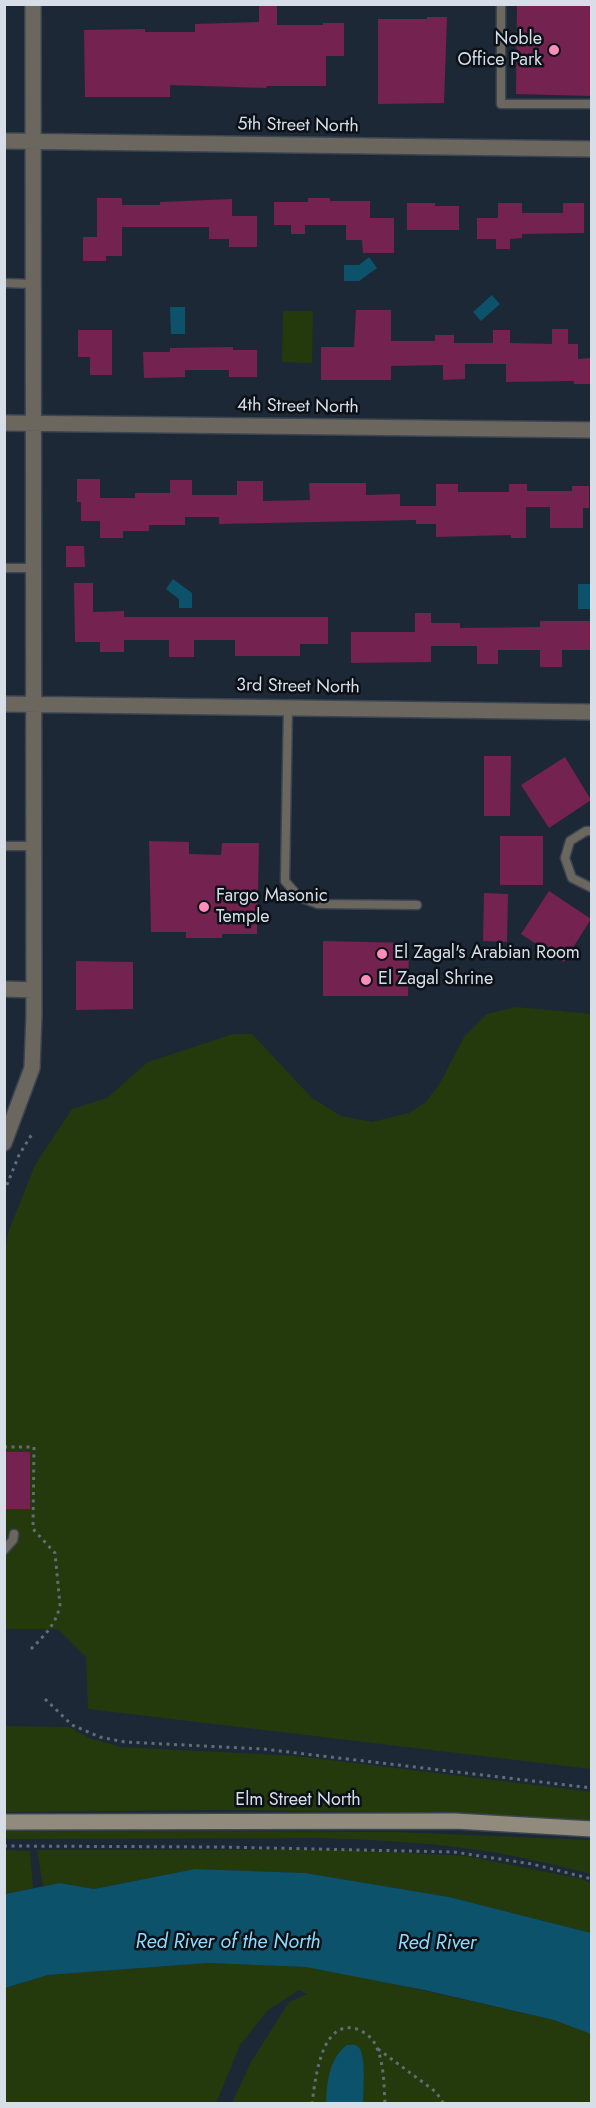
<!DOCTYPE html>
<html>
<head>
<meta charset="utf-8">
<style>
	body { margin:0 }
	#map { position:relative; width:596px; height:2108px; overflow:hidden; background:#1d2836; font-family:Jost,sans-serif }
	canvas { display:block }
	.frame { position:absolute; inset:0; border:6px solid #d7dee8; pointer-events:none }
</style>
</head>
<body>
<div id="map">
<canvas width="596" height="2108"></canvas>
<div class="frame"></div>
</div>
<script>
const ctx = document.querySelector('canvas').getContext('2d');
ctx.lineJoin = 'round';
function paint(path, color) {
  ctx.fillStyle = color;
  ctx.fill(path, 'evenodd');
}
function strokePath(path, color, width, dash) {
  ctx.strokeStyle = color;
  ctx.lineWidth = width;
  ctx.lineCap = dash ? 'butt' : 'round';
  ctx.setLineDash(dash || []);
  ctx.stroke(path);
}
function write(font, color, halo, rows, align = 'center') {
  ctx.font = font + ' Jost,sans-serif';
  ctx.lineWidth = 5;
  ctx.setLineDash([]);
  ctx.textBaseline = 'middle';
  ctx.strokeStyle = halo;
  ctx.fillStyle = color;
  for (const [text, x, y, turn = 0] of rows) {
    ctx.save();
    ctx.translate(x, y);
    ctx.rotate((+turn || 0) * Math.PI / 180);
    ctx.textAlign = isNaN(turn) ? turn : align;
    if (halo) ctx.strokeText(text, 0, 0);
    ctx.fillText(text, 0, 0);
    ctx.restore();
  }
}
paint(new Path2D(`
	M 283,311 L 313,311 L 312,363 L 282,362 Z
	M 516,1007 L 591,1014 L 591,1769 L 88,1709 L 86,1657 L 58,1629 L 5,1629 L 5,1253 L 8,1233 L 35,1165 L 72,1109 L 107,1098 L 148,1062 L 233,1034 L 252,1034 L 312,1098 L 341,1116 L 372,1122 L 409,1113 L 426,1102 L 440,1083 L 464,1037 L 487,1014 Z
	M 5,1726 L 69,1727 L 89,1738 L 121,1747 L 296,1756 L 592,1792 L 591,1821 L 385,1812 L 220,1810 L 5,1812 Z
	M 4,1830 L 394,1832 L 591,1840 L 591,1874 C 551,1864 511,1854 470,1849 C 422,1842 372,1840 323,1838 L 5,1839 Z
	M 5,1850 L 30,1851 L 33,1888 L 5,1894 Z
	M 37,1850 L 350,1850 L 466,1856 L 582,1879 L 591,1884 L 591,1933 L 449,1897 L 305,1873 L 195,1869 L 94,1889 L 60,1883 L 43,1886 Z
	M 208,1963 L 307,1967 L 358,1976 L 554,2020 L 591,2034 L 591,2103 L 232,2103 L 251,2062 L 289,2002 L 307,1994 L 299,1990 L 267,2011 L 240,2045 L 217,2101 L 212,2103 L 5,2104 L 5,1988 L 48,1975 Z`), '#243a0d');
paint(new Path2D(`
	M 369,257 L 377,268 L 359,281 L 344,281 L 344,265 L 359,265 Z
	M 492,295 L 500,304 L 481,321 L 473,312 Z
	M 170,307 L 185,307 L 185,334 L 171,334 Z
	M 173,579 L 192,593 L 192,608 L 179,608 L 179,599 L 166,589 Z
	M 578,584 L 591,584 L 591,609 L 578,609 Z
	M 195,1869 L 305,1873 L 449,1897 L 591,1933 L 591,2034 L 554,2020 L 424,1990 L 306,1967 L 208,1963 L 48,1975 L 5,1988 L 5,1894 L 60,1883 L 94,1889 Z
	M 347,2045 C 350,2045 354,2044 357,2046 C 367,2050 363,2093 363,2103 L 326,2103 C 327,2083 329,2058 347,2045 Z`), '#0c526a');
paint(new Path2D(`
	M 259,4 L 277,4 L 277,25 L 323,25 L 323,23 L 344,23 L 344,56 L 326,56 L 326,86 L 267,86 L 266,88 L 170,85 L 170,97 L 85,97 L 84,30 L 145,29 L 145,32 L 195,32 L 195,24 L 259,22 Z
	M 517,4 L 591,4 L 591,96 L 516,94 Z
	M 427,17 L 447,17 L 444,103 L 378,104 L 378,19 L 427,19 Z
	M 97,198 L 122,198 L 122,205 L 160,205 L 160,202 L 232,199 L 232,216 L 257,216 L 257,247 L 229,247 L 229,239 L 209,239 L 209,227 L 122,227 L 122,256 L 106,256 L 106,261 L 83,261 L 83,237 L 97,237 Z
	M 308,198 L 330,198 L 330,201 L 370,201 L 370,218 L 394,218 L 394,253 L 363,253 L 362,240 L 346,240 L 346,225 L 305,225 L 305,234 L 291,234 L 291,225 L 274,225 L 274,202 L 308,202 Z
	M 407,203 L 435,203 L 435,206 L 459,206 L 459,230 L 407,230 Z
	M 498,203 L 522,203 L 522,213 L 563,213 L 563,203 L 584,203 L 584,233 L 522,234 L 522,238 L 510,239 L 510,249 L 496,249 L 496,239 L 477,239 L 477,218 L 498,218 Z
	M 356,310 L 391,310 L 391,341 L 435,341 L 435,335 L 454,335 L 454,343 L 493,343 L 493,330 L 510,330 L 510,343 L 552,344 L 552,329 L 568,329 L 568,344 L 578,344 L 578,359 L 591,358 L 591,384 L 574,384 L 574,381 L 506,382 L 506,364 L 465,364 L 465,379 L 443,380 L 443,365 L 391,366 L 391,380 L 321,380 L 321,347 L 354,347 Z
	M 78,330 L 112,330 L 112,375 L 90,375 L 90,357 L 78,357 Z
	M 233,347 L 233,350 L 257,350 L 257,377 L 229,377 L 229,370 L 185,370 L 185,377 L 144,378 L 143,352 L 170,352 L 170,348 Z
	M 77,479 L 100,479 L 100,498 L 135,498 L 135,493 L 170,493 L 170,480 L 192,480 L 192,495 L 237,495 L 237,481 L 263,481 L 263,501 L 310,500 L 309,483 L 366,483 L 366,495 L 400,494 L 400,506 L 436,506 L 436,484 L 458,484 L 458,492 L 509,492 L 509,484 L 527,484 L 527,491 L 572,491 L 572,486 L 589,486 L 589,508 L 583,508 L 583,528 L 550,528 L 550,507 L 526,507 L 526,538 L 511,538 L 511,535 L 436,537 L 436,524 L 416,524 L 416,520 L 219,524 L 219,517 L 185,517 L 185,525 L 149,525 L 149,531 L 123,531 L 123,538 L 100,538 L 100,521 L 81,521 L 81,502 L 77,502 Z
	M 66,546 L 84,546 L 85,567 L 66,567 Z
	M 74,583 L 93,583 L 93,612 L 124,611 L 124,617 L 328,617 L 328,644 L 300,644 L 300,656 L 235,656 L 235,640 L 194,640 L 194,657 L 169,657 L 169,640 L 124,640 L 124,652 L 100,652 L 100,642 L 75,642 Z
	M 415,613 L 431,613 L 431,623 L 460,623 L 460,628 L 540,627 L 540,621 L 591,621 L 591,650 L 562,650 L 562,667 L 540,667 L 540,650 L 498,650 L 498,664 L 477,664 L 477,646 L 431,646 L 431,662 L 351,663 L 351,632 L 415,632 Z
	M 484,756 L 511,756 L 510,816 L 484,816 Z
	M 565,757 L 591,800 L 549,828 L 521,785 Z
	M 500,836 L 543,836 L 543,885 L 500,885 Z
	M 149,841 L 189,842 L 189,854 L 221,855 L 222,843 L 259,843 L 257,934 L 222,934 L 222,938 L 186,938 L 186,932 L 151,932 Z
	M 549,891 L 591,919 L 564,962 L 521,934 Z
	M 484,893 L 508,894 L 507,942 L 483,941 Z
	M 323,941 L 409,943 L 408,996 L 323,996 Z
	M 76,961 L 133,962 L 133,1009 L 76,1010 Z
	M 4,1452 L 30,1452 L 30,1509 L 4,1509 Z`), '#742250');
const lane = new Path2D(`
	M 501,4 L 501,104 L 592,104
	M 4,283 L 33,284
	M 4,568 L 33,568
	M 288,706 L 285,881 L 299,897 L 318,904 L 417,905
	M 592,831 L 586,831 L 570,841 L 565,858 L 572,878 L 592,888
	M 4,846 L 34,846
	M 4,1550 L 13,1540 L 14,1534`);
const street = new Path2D(`
	M 4,141 L 592,149
	M 4,423 L 592,430
	M 4,704 L 592,712
	M 4,989 L 34,990
	M 4,1143 L 32,1068 L 34,1015 L 33,4`);
const secondary = new Path2D(`
	M 4,1822 L 455,1821 L 592,1829`);
strokePath(lane, '#3b4552', 11);
strokePath(street, '#3b4552', 18);
strokePath(secondary, '#3b4552', 18);
strokePath(new Path2D(`
	M 4,1192 L 19,1155 L 32,1134
	M 4,1447 L 34,1447 L 33,1529 L 55,1553 L 60,1605 C 56,1625 43,1637 29,1651
	M 45,1699 L 72,1725 L 100,1737 L 125,1742 L 263,1749 L 592,1788
	M 4,1846 L 221,1847 L 454,1852 L 532,1864 L 592,1879
	M 378,2049 L 436,2092 L 444,2104
	M 312,2104 C 315,2082 320,2024 352,2028 C 361,2029 371,2036 375,2044 C 384,2060 384,2085 385,2104`), '#626b78', 3, [3, 4.5]);
strokePath(lane, '#6b675f', 8);
strokePath(street, '#6b675f', 15);
strokePath(secondary, '#918b7e', 15);
for (const [x, y, r, color] of [
	[554,50,6,"#ff8eba"],
	[204,907,6,"#ff8eba"],
	[382,954,6,"#ff8eba"],
	[366,980,6,"#ff8eba"]
]) {
  const dot = new Path2D();
  dot.arc(x, y, r, 0, 2 * Math.PI);
  ctx.fillStyle = color;
  ctx.fill(dot);
  strokePath(dot, '#0c1117', 2);
}
write('18px', '#d7dee8', '#0c1117', [
	["Noble",542,40,"right"],
	["Office Park",542,61,"right"],
	["Fargo Masonic",216,897],
	["Temple",216,918],
	["El Zagal's Arabian Room",394,954],
	["El Zagal Shrine",378,980]
], 'left');
write('18px', '#d7dee8', '#0c1117', [
	["5th Street North",298,126,1],
	["4th Street North",298,407,1],
	["3rd Street North",298,687,1],
	["Elm Street North",298,1801]
]);
write('italic 20px', '#8bdbff', '#0c1117', [
	["Red River of the North",228,1943],
	["Red River",437,1944]
]);
</script>
</body>
</html>
